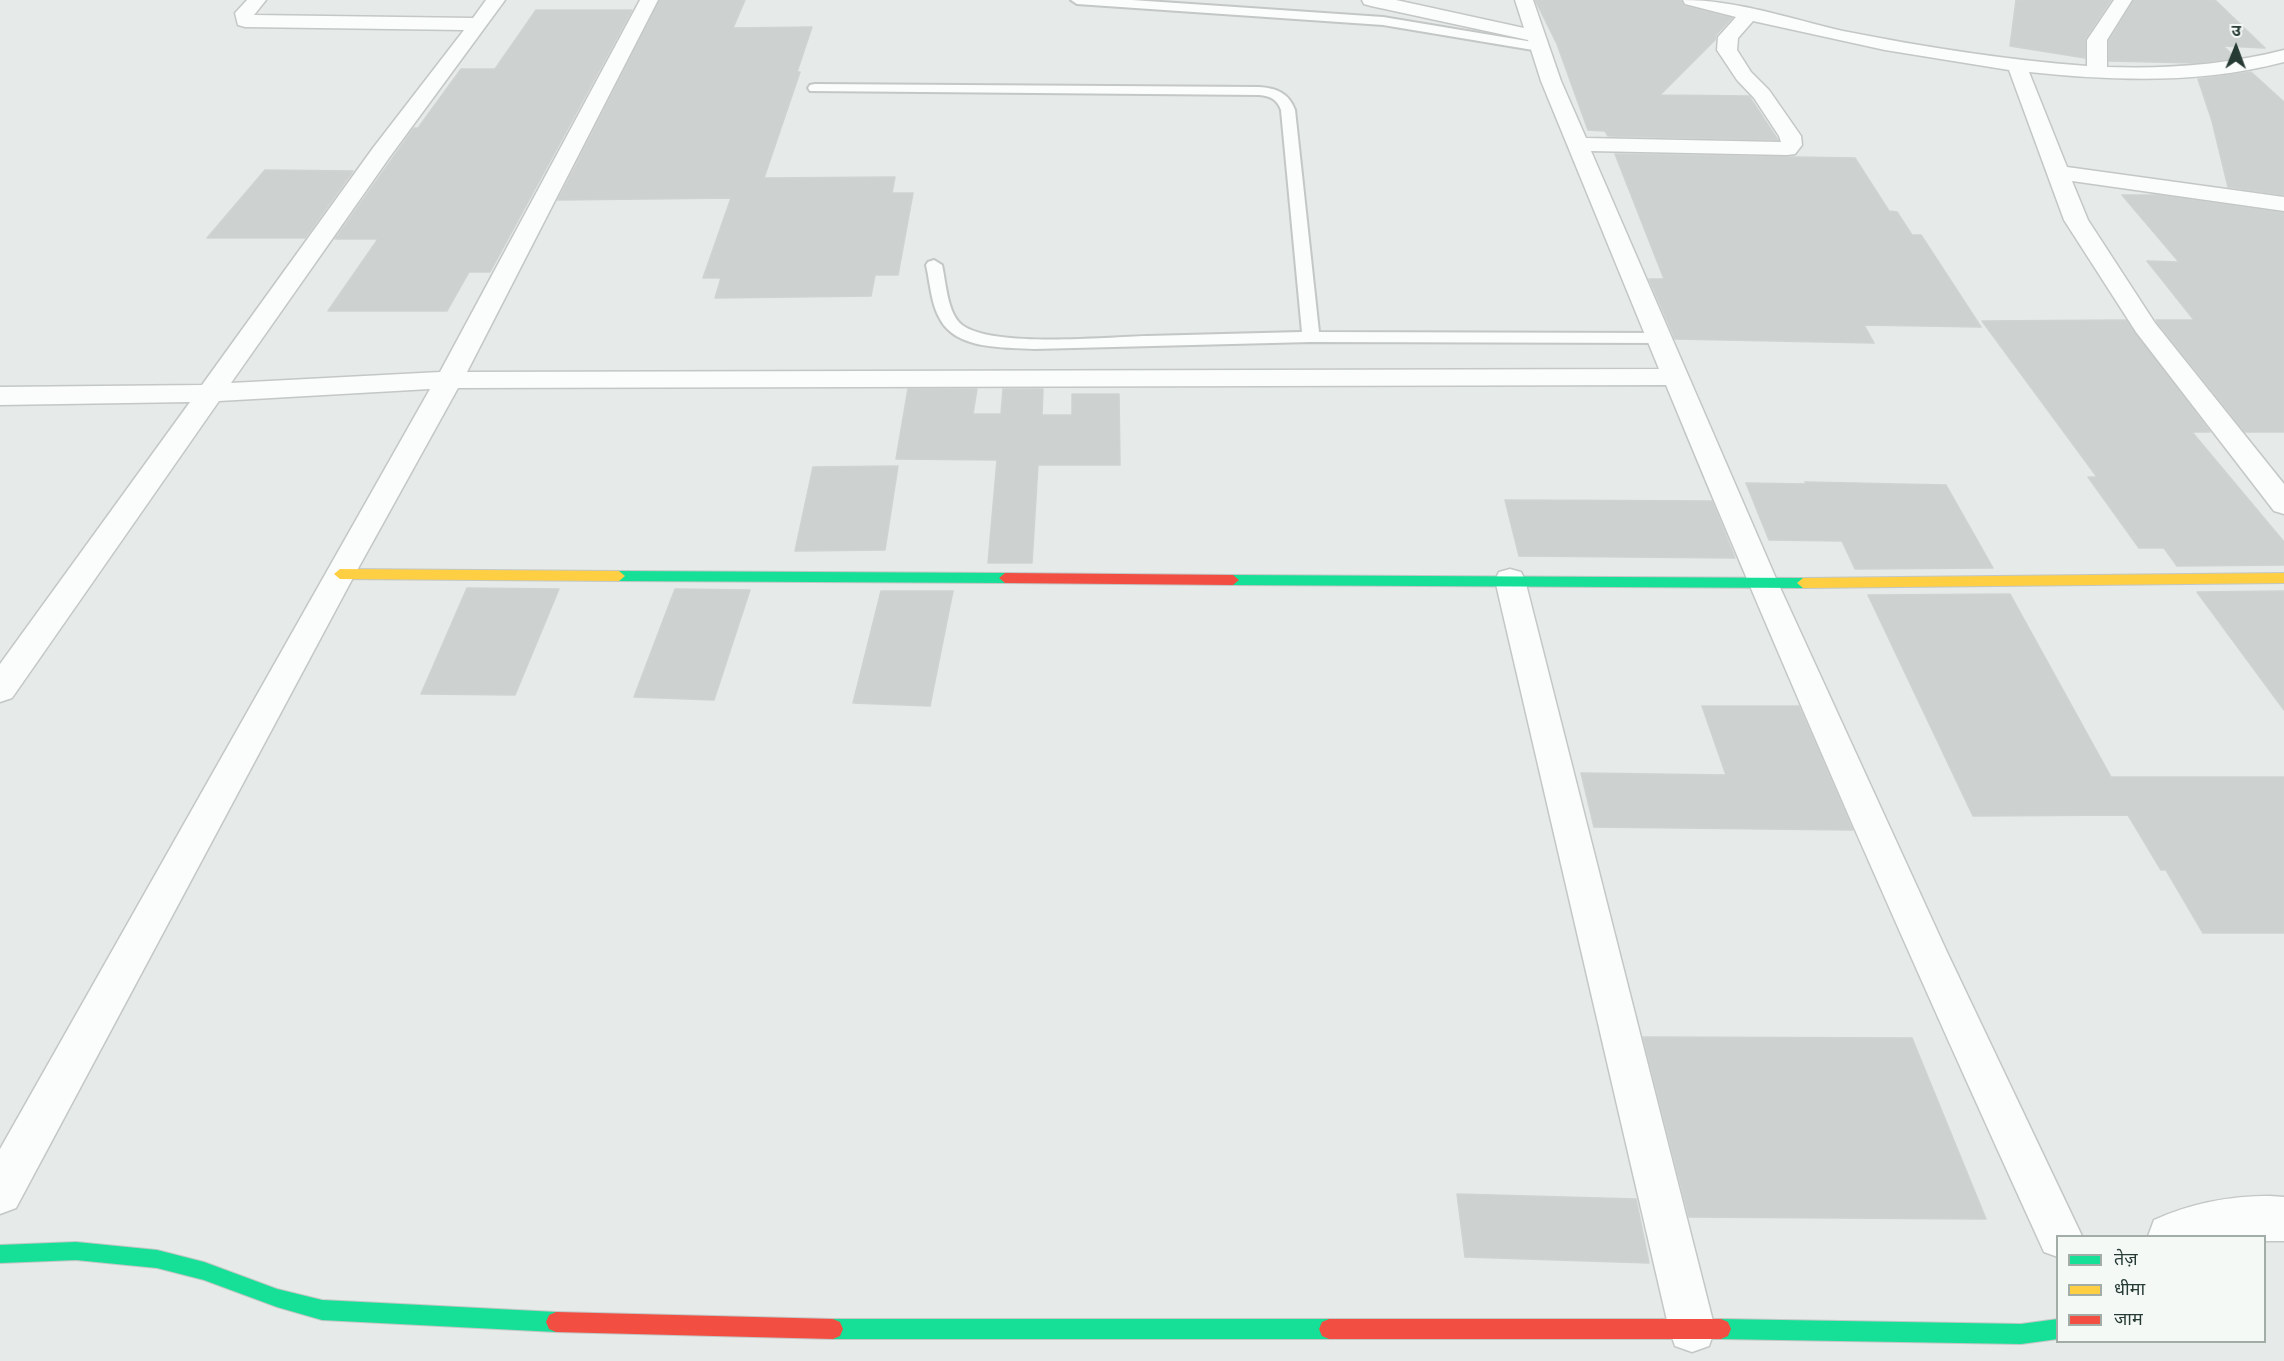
<!DOCTYPE html>
<html>
<head>
<meta charset="utf-8">
<style>
	body { margin:0 }
	#map { position:relative; width:2284px; height:1361px; overflow:hidden; background:#e6eae8; font-family:Inter,"Noto Sans Devanagari",sans-serif }
	canvas { display:block }
	.legend { position:absolute; left:2056px; top:1235px; width:210px; height:108px; box-sizing:border-box; background:#f4f9f6; border:2px solid #a2ada8; margin:0; padding:8px 10px; list-style:none; font-size:18px; color:#263b34 }
	.legend li { display:flex; align-items:center; gap:12px; height:30px }
	.legend b { width:30px; border:2px solid #a2ada8 }
	.north { position:absolute; left:2206px; top:18px; width:60px; height:60px; -webkit-text-stroke:4px #f4f9f6; paint-order:stroke; rotate:1deg; font-size:16px; font-weight:700; line-height:24px; text-align:center; color:#263b34 }
	.north::after { content:''; display:block; margin:auto; width:21px; height:27px; background:#263b34; clip-path:polygon(50% 0,100% 100%,50% 72%,0 100%) }
</style>
</head>
<body>
<div id="map">
<canvas width="2284" height="1361"></canvas>
<ul class="legend">
<li><b style="height:8px;background:#16e098"></b>तेज़</li>
<li><b style="height:8px;background:#ffcf43"></b>धीमा</li>
<li><b style="height:8px;background:#f24e42"></b>जाम</li>
</ul>
<div class="north">उ</div>
</div>
<script>
const ctx = document.querySelector('canvas').getContext('2d');
ctx.lineJoin = 'round';
function paint(path, color) {
  ctx.fillStyle = color;
  ctx.fill(path, 'evenodd');
}
function strokePath(path, color, width, dash) {
  ctx.strokeStyle = color;
  ctx.lineWidth = width;
  ctx.lineCap = dash ? 'butt' : 'round';
  ctx.setLineDash(dash || []);
  ctx.stroke(path);
}
const building = new Path2D(`
	M 660,0 L 745,0 L 733,28 L 812,27 L 797,72 L 800,72 L 764,178 L 895,177 L 892,193 L 913,193 L 898,275 L 875,275 L 871,296 L 715,298 L 721,278 L 703,278 L 731,198 L 558,200 Z
	M 1535,0 L 1681,0 L 1684,6 L 1732,18 L 1716,35 L 1715,40 L 1660,95 L 1749,96 L 1778,140 L 1608,136 L 1605,131 L 1588,130 L 1557,44 Z
	M 2016,0 L 2111,0 L 2085,39 L 2085,58 L 2010,46 Z
	M 2134,0 L 2215,0 L 2265,48 L 2223,46 L 2236,58 L 2196,63 L 2109,61 L 2109,41 Z
	M 536,10 L 632,10 L 490,272 L 469,272 L 447,311 L 328,311 L 378,239 L 335,239 L 414,128 L 418,128 L 461,69 L 495,69 Z
	M 2251,72 L 2284,102 L 2284,195 L 2228,187 L 2212,121 L 2198,79 Z
	M 1615,154 L 1855,158 L 1889,211 L 1897,212 L 1912,235 L 1921,235 L 1981,327 L 1864,325 L 1874,343 L 1675,339 L 1649,279 L 1664,279 Z
	M 265,170 L 353,171 L 305,238 L 207,238 Z
	M 2122,195 L 2158,195 L 2284,213 L 2284,432 L 2245,432 L 2157,322 L 2156,320 L 2194,320 L 2147,261 L 2179,262 Z
	M 2126,320 L 2210,432 L 2192,432 L 2284,542 L 2284,565 L 2177,566 L 2164,548 L 2139,548 L 2088,477 L 2097,477 L 1982,321 Z
	M 908,389 L 977,389 L 973,414 L 1001,414 L 1003,389 L 1043,389 L 1042,415 L 1072,415 L 1072,394 L 1119,394 L 1120,465 L 1038,465 L 1032,563 L 988,563 L 997,460 L 896,459 Z
	M 898,466 L 885,550 L 795,551 L 813,467 Z
	M 1805,482 L 1946,485 L 1993,568 L 1855,569 L 1842,541 L 1769,540 L 1746,483 L 1806,484 Z
	M 1505,500 L 1712,501 L 1735,558 L 1519,556 Z
	M 467,588 L 559,589 L 515,695 L 421,694 Z
	M 675,589 L 750,590 L 714,700 L 634,697 Z
	M 881,591 L 953,591 L 930,706 L 853,703 Z
	M 2284,591 L 2284,710 L 2197,592 Z
	M 2010,594 L 2111,777 L 2284,777 L 2284,933 L 2203,933 L 2166,870 L 2161,870 L 2128,815 L 1973,816 L 1868,595 Z
	M 1702,706 L 1799,706 L 1853,830 L 1594,827 L 1581,773 L 1726,775 Z
	M 1643,1037 L 1912,1038 L 1986,1219 L 1689,1217 Z
	M 1457,1194 L 1636,1199 L 1649,1263 L 1465,1257 Z`);
paint(building, '#cdd1cf');
strokePath(building, '#cfd3d1', 1.5);
const lane = new Path2D(`
	M 1071,0 L 1132,0 L 1383,17 L 1539,43 L 1546,47 L 1539,51 L 1383,25 L 1077,4 Z
	M 815,84 L 1259,87 C 1276,88 1289,93 1295,110 L 1319,332 L 1662,333 L 1668,334 L 1671,338 L 1668,342 L 1662,343 L 1311,342 L 1034,349 C 1004,347 956,350 940,319 C 931,304 930,282 926,265 L 928,262 L 934,260 L 942,265 C 946,282 947,313 962,325 C 993,348 1106,337 1147,336 C 1198,335 1250,333 1302,332 L 1281,110 C 1277,99 1270,96 1259,95 L 810,91 L 808,88 L 810,85 Z`);
const street = new Path2D(`
	M 247,0 L 266,0 L 254,15 L 473,18 L 486,0 L 505,0 L 389,158 L 231,383 L 440,372 L 640,0 L 658,0 L 467,372 L 1659,369 L 1541,81 L 1528,40 L 1371,6 L 1364,4 L 1362,0 L 1396,0 L 1524,28 L 1515,0 L 1533,0 L 1561,81 L 1586,138 L 1781,142 L 1779,136 L 1754,98 L 1737,80 L 1717,50 L 1718,37 L 1736,17 L 1685,4 L 1683,0 C 1737,0 1791,19 1843,31 C 1924,47 2005,60 2087,66 L 2087,40 L 2114,0 L 2132,0 L 2107,40 L 2107,67 C 2167,69 2225,65 2284,50 L 2284,62 C 2201,84 2115,81 2029,72 L 2067,167 L 2284,197 L 2284,211 L 2072,181 L 2088,220 L 2155,323 L 2284,484 L 2284,514 L 2274,511 L 2136,332 L 2064,220 L 2009,70 L 1885,50 L 1753,21 L 1738,38 L 1737,50 L 1751,72 L 1769,90 L 1801,136 L 1802,145 L 1795,154 L 1787,155 L 1591,151 L 1778,583 L 1947,952 L 2082,1236 L 2058,1236 L 2058,1257 L 2044,1252 C 1913,965 1786,677 1666,385 L 458,388 L 355,574 L 16,1208 L 0,1214 L 0,1149 L 430,389 L 219,401 L 12,698 L 0,702 L 0,664 L 190,402 L 0,405 L 0,387 L 202,385 L 373,148 L 464,30 L 245,27 L 238,25 L 235,13 Z
	M 1510,569 L 1521,572 L 1525,580 L 1715,1329 L 1709,1346 L 1692,1352 L 1675,1346 L 1669,1329 L 1495,580 L 1499,572 Z
	M 2270,1196 L 2284,1197 L 2284,1241 L 2264,1241 L 2264,1236 L 2148,1236 L 2154,1220 C 2192,1203 2228,1196 2270,1196 Z`);
const fast = new Path2D(`
	M 619,571 L 1005,573 L 1011,578 L 1005,583 L 619,581 L 613,576 Z
	M 1233,575 L 1803,578 L 1809,583 L 1803,588 L 1233,585 L 1227,580 Z
	M 76,1242 L 157,1250 L 204,1262 L 277,1289 L 322,1300 L 556,1312 L 563,1315 L 566,1322 L 563,1329 L 556,1332 L 322,1320 L 277,1307 L 204,1280 L 157,1268 L 76,1260 L 0,1263 L 0,1245 Z
	M 833,1319 L 1329,1319 L 1336,1322 L 1339,1329 L 1336,1336 L 1329,1339 L 833,1339 L 826,1336 L 823,1329 L 826,1322 Z
	M 1721,1319 L 2021,1324 L 2058,1319 L 2058,1339 L 2021,1344 L 1721,1339 L 1714,1336 L 1711,1329 L 1714,1322 Z`);
const slow = new Path2D(`
	M 340,569 L 619,571 L 625,576 L 619,581 L 340,579 L 334,574 Z
	M 2284,573 L 2284,583 L 1803,588 L 1797,583 L 1803,578 Z`);
const jam = new Path2D(`
	M 1005,573 L 1233,575 L 1239,580 L 1233,585 L 1005,583 L 999,578 Z
	M 556,1312 L 833,1319 L 840,1322 L 843,1329 L 840,1336 L 833,1339 L 556,1332 L 549,1329 L 546,1322 L 549,1315 Z
	M 1329,1319 L 1721,1319 L 1728,1322 L 1731,1329 L 1728,1336 L 1721,1339 L 1329,1339 L 1322,1336 L 1319,1329 L 1322,1322 Z`);
strokePath(lane, '#c3c7c5', 4);
strokePath(street, '#c3c7c5', 3);
strokePath(fast, '#c2c7c5', 2);
strokePath(slow, '#c2c7c5', 2);
strokePath(jam, '#c2c7c5', 2);
paint(lane, '#fbfcfc');
paint(street, '#fbfcfc');
paint(fast, '#16e098');
paint(slow, '#ffcf43');
paint(jam, '#f24e42');
</script>
</body>
</html>
